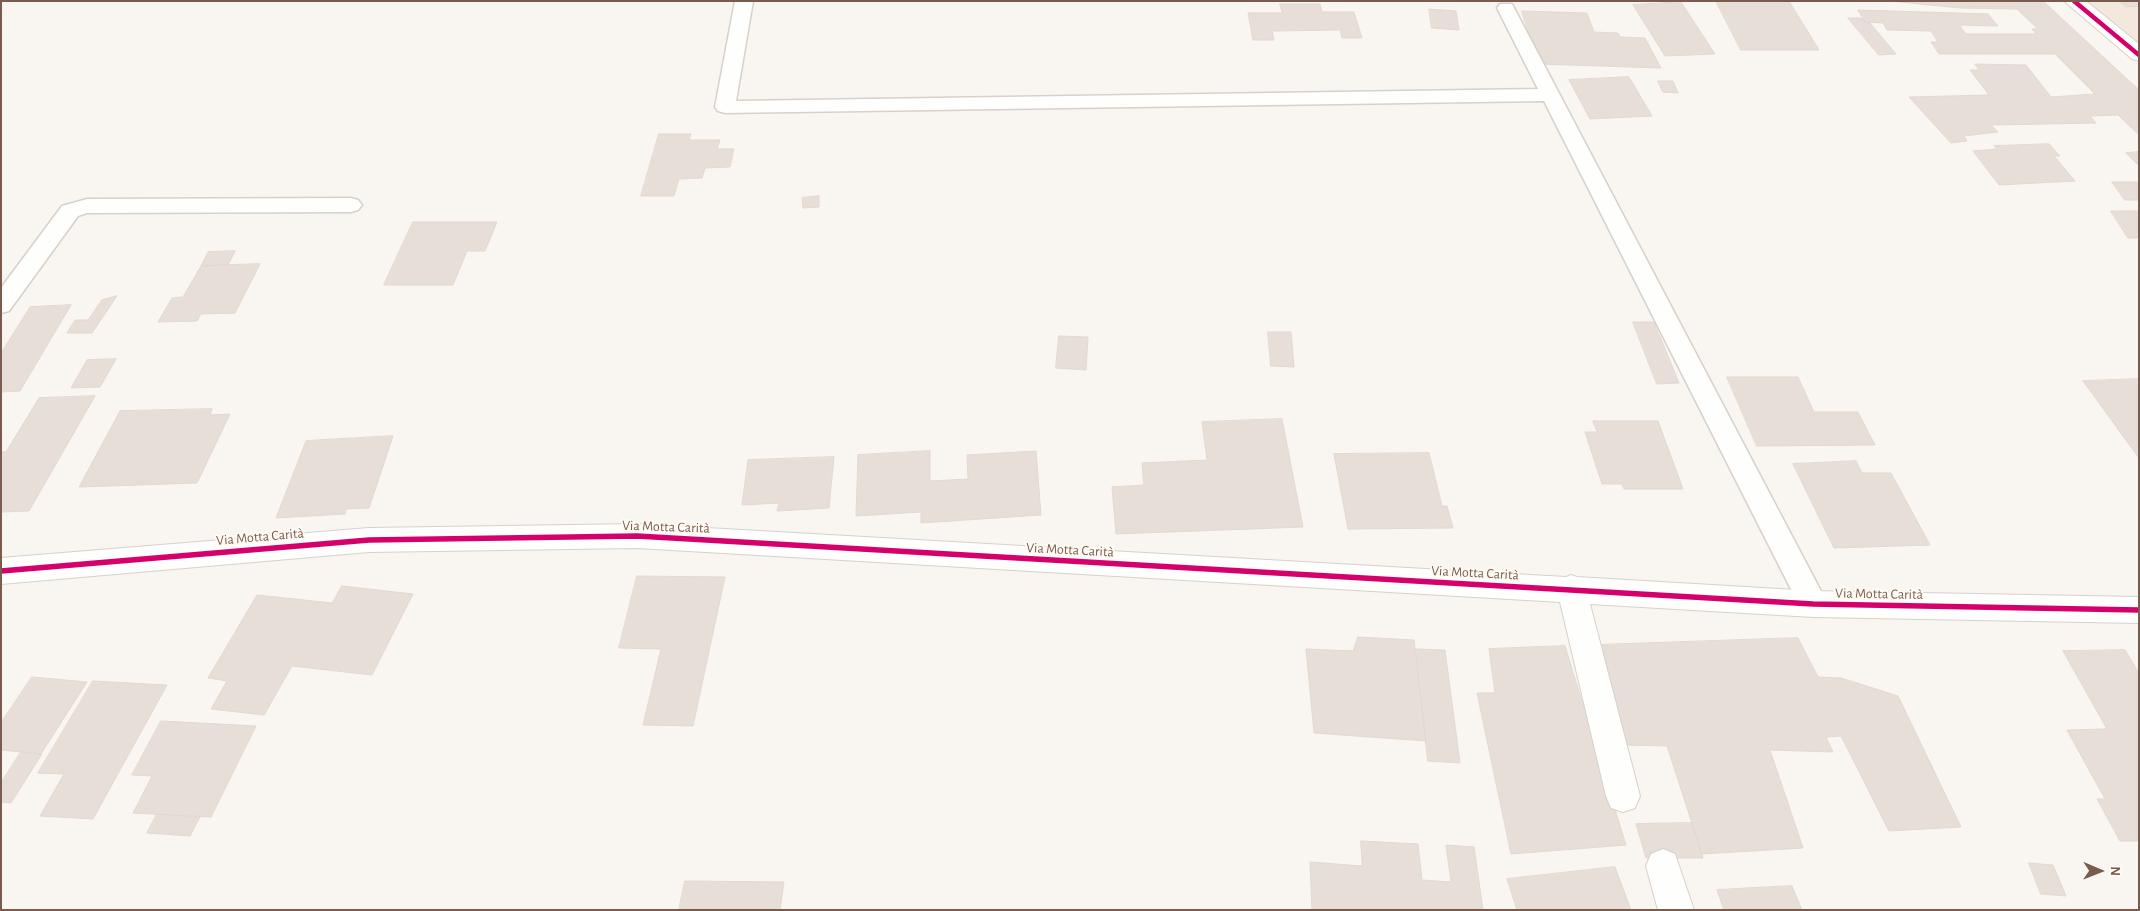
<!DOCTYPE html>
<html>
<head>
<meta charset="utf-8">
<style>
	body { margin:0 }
	#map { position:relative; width:2140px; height:911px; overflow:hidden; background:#f9f5f0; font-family:"Alegreya Sans",sans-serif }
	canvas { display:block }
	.frame { position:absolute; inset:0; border:2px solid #7a5c4d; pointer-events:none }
	.north { position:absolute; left:2075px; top:846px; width:50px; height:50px; -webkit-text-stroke:4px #fffaf3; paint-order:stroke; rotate:91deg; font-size:14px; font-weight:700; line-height:20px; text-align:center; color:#7a5c4d }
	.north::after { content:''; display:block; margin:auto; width:18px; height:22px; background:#7a5c4d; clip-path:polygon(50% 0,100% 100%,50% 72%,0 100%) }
</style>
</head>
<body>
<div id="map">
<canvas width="2140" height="911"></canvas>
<div class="frame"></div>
<div class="north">N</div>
</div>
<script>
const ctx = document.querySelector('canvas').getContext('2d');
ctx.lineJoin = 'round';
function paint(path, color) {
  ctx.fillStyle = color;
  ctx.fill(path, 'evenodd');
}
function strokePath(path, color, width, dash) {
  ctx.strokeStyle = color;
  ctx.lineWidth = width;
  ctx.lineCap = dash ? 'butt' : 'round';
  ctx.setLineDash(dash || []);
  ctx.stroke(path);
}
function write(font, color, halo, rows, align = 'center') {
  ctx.font = font + ' "Alegreya Sans",sans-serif';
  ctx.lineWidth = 4;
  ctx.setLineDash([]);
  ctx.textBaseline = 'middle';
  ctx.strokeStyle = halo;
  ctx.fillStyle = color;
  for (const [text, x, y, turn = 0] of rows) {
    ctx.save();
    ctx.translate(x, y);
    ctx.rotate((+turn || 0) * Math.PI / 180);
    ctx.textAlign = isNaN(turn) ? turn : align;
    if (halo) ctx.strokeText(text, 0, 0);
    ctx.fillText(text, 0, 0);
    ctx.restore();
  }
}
paint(new Path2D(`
	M 2078,1 L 2139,1 L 2139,51 Z`), '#f2e8de');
const building = new Path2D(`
	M 1716,1 L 1789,1 L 1819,50 L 1741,50 Z
	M 1890,1 L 2043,1 L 2139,90 L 2139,135 L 2118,115 L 2090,116 L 2096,123 L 1991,125 L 1998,132 L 1964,136 L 1967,141 L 1951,143 L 1909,97 L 1989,95 L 1970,70 L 1979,70 L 1975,64 L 2026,65 L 2051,97 L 2095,94 L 2055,54 L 1939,54 L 1931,42 L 1938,42 L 1931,31 L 1887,30 L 1883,23 L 1865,22 L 1858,10 L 1988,14 L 1998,26 L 1959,25 L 1966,34 L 2036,34 L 2032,29 L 2038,29 L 2017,9 L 1960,8 Z
	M 2120,1 L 2139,1 L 2139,6 L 2126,7 Z
	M 1681,2 L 1715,54 L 1665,56 L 1633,5 Z
	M 1280,4 L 1320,4 L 1322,12 L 1354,12 L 1362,38 L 1342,38 L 1340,30 L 1272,31 L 1274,40 L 1253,40 L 1248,13 L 1282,13 Z
	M 1429,9 L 1456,11 L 1459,30 L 1432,28 Z
	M 1522,11 L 1587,13 L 1594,32 L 1618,33 L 1620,37 L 1645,38 L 1661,68 L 1538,64 Z
	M 1848,18 L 1861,18 L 1866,23 L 1870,23 L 1896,54 L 1879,55 Z
	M 1629,77 L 1652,116 L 1590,119 L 1569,80 Z
	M 1658,81 L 1673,81 L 1678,93 L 1663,92 Z
	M 659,134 L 691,134 L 689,140 L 720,140 L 717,149 L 734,149 L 730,167 L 705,168 L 702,178 L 679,179 L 674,196 L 641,196 Z
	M 2049,144 L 2060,156 L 2054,156 L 2075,181 L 1999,185 L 1973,151 L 1997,149 L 1994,146 Z
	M 2139,152 L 2139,166 L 2126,153 Z
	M 2112,182 L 2139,182 L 2139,200 L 2125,200 Z
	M 819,196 L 819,207 L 803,208 L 802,198 Z
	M 2111,211 L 2139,211 L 2139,238 L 2128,238 Z
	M 413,222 L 497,222 L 485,251 L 467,251 L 453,285 L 384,285 Z
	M 235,251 L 228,265 L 201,266 L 208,252 Z
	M 260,264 L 235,313 L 201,314 L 197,321 L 158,322 L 172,298 L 183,297 L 201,266 Z
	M 117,296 L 92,333 L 67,333 L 75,320 L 88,320 L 102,300 Z
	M 71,305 L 20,391 L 1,392 L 1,353 L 30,307 Z
	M 1633,322 L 1654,322 L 1679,383 L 1657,384 Z
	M 1268,332 L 1291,332 L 1294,367 L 1271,366 Z
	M 1059,336 L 1088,337 L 1086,370 L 1056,368 Z
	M 116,359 L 100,387 L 71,388 L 87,360 Z
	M 1727,377 L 1798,377 L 1814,412 L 1858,412 L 1875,445 L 1757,446 Z
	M 2139,379 L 2139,458 L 2083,381 Z
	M 95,396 L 29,511 L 1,512 L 1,452 L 6,452 L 39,398 Z
	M 212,409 L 210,415 L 230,414 L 197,483 L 79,487 L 120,411 Z
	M 1282,419 L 1303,527 L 1116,534 L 1112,487 L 1144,485 L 1142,463 L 1207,460 L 1202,422 Z
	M 1593,421 L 1658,421 L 1683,489 L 1624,489 L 1622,484 L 1602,484 L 1585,432 L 1597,432 Z
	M 393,436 L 369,508 L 346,509 L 345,514 L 276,518 L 306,441 Z
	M 930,451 L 930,481 L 968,479 L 967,455 L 1036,451 L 1041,515 L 921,523 L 921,512 L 856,516 L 858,455 Z
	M 1429,453 L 1442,506 L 1447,506 L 1453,528 L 1348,529 L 1334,454 Z
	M 834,457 L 829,508 L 777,511 L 779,503 L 742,505 L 748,460 Z
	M 1856,461 L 1862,473 L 1891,473 L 1930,545 L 1834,548 L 1793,464 Z
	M 637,576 L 725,577 L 693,726 L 643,725 L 661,649 L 619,648 Z
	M 342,586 L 413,594 L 372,675 L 292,666 L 264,715 L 211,709 L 227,681 L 208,678 L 257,595 L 332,603 Z
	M 1358,637 L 1414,640 L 1426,741 L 1314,733 L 1306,649 L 1353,651 Z
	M 1798,638 L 1818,677 L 1841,678 L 1898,696 L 1961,827 L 1889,831 L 1841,736 L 1826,737 L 1833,752 L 1770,750 L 1803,848 L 1702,854 L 1667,746 L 1626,745 L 1596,645 Z
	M 1565,646 L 1626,845 L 1511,854 L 1477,693 L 1495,693 L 1489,649 Z
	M 1416,649 L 1445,650 L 1460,763 L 1428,761 Z
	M 2125,650 L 2139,673 L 2139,841 L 2120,841 L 2097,799 L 2105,799 L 2067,730 L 2107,729 L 2063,651 Z
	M 32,677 L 87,682 L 41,754 L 1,750 L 1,723 Z
	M 93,681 L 167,685 L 93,819 L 40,816 L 64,774 L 38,773 Z
	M 161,721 L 256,726 L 211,817 L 133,813 L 152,776 L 132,775 Z
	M 21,752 L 42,754 L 11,803 L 1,802 L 1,783 Z
	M 157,814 L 200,817 L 190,836 L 147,833 Z
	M 1692,823 L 1703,858 L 1646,858 L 1636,824 Z
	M 1361,841 L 1418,844 L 1422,880 L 1451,882 L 1446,845 L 1474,847 L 1483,910 L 1312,910 L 1310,862 L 1362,866 Z
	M 2029,863 L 2053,865 L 2066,896 L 2041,894 Z
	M 1615,867 L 1631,910 L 1517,910 L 1507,879 Z
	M 685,881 L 784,882 L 780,910 L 679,910 Z
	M 1792,886 L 1802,910 L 1724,910 L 1717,890 Z`);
paint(building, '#e6ded7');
strokePath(building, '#e2d8d2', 1);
const lane = new Path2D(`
	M 735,1 L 753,1 L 736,101 L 1538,89 L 1497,8 L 1500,4 L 1512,4 L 1823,595 L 1827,604 L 1823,613 L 1813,616 L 1803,613 L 1544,101 L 725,113 L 718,111 L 715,107 Z
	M 351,198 L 358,200 L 362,205 L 358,210 L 351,212 L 87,213 L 78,216 L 9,311 L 1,313 L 1,288 L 62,206 L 87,199 Z`);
const street = new Path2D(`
	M 637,524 L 1566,577 L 1571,575 L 1577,577 L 1813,591 L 2139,597 L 2139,623 L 1813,617 L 1590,604 L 1640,796 L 1635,808 L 1623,812 L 1611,808 L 1606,796 L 1560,602 L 637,548 L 369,552 L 1,584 L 1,558 L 369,528 Z
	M 1663,849 L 1675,854 L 1694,910 L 1658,910 L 1646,866 L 1651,854 Z`);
const secondary = new Path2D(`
	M 2064,1 L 2086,1 L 2139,44 L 2139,61 L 2132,59 Z`);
strokePath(lane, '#d7d1cb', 3);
strokePath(street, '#d7d1cb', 2);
strokePath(secondary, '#d9d2cb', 2);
paint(lane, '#fefefd');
paint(street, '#fefefd');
paint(secondary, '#fefefd');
strokePath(new Path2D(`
	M 2074,1 L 2139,55`), '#d6006c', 4.5);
strokePath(new Path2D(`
	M 1,571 L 369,540 L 637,536 L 1813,604 L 2139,610`), '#d6006c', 5.5);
write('14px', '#7a5c4d', '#fffaf3', [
	["Via Motta Carità",666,527,2],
	["Via Motta Carità",260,537,-5],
	["Via Motta Carità",1070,550,3],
	["Via Motta Carità",1475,573,3],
	["Via Motta Carità",1879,594,1]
]);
</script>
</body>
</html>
